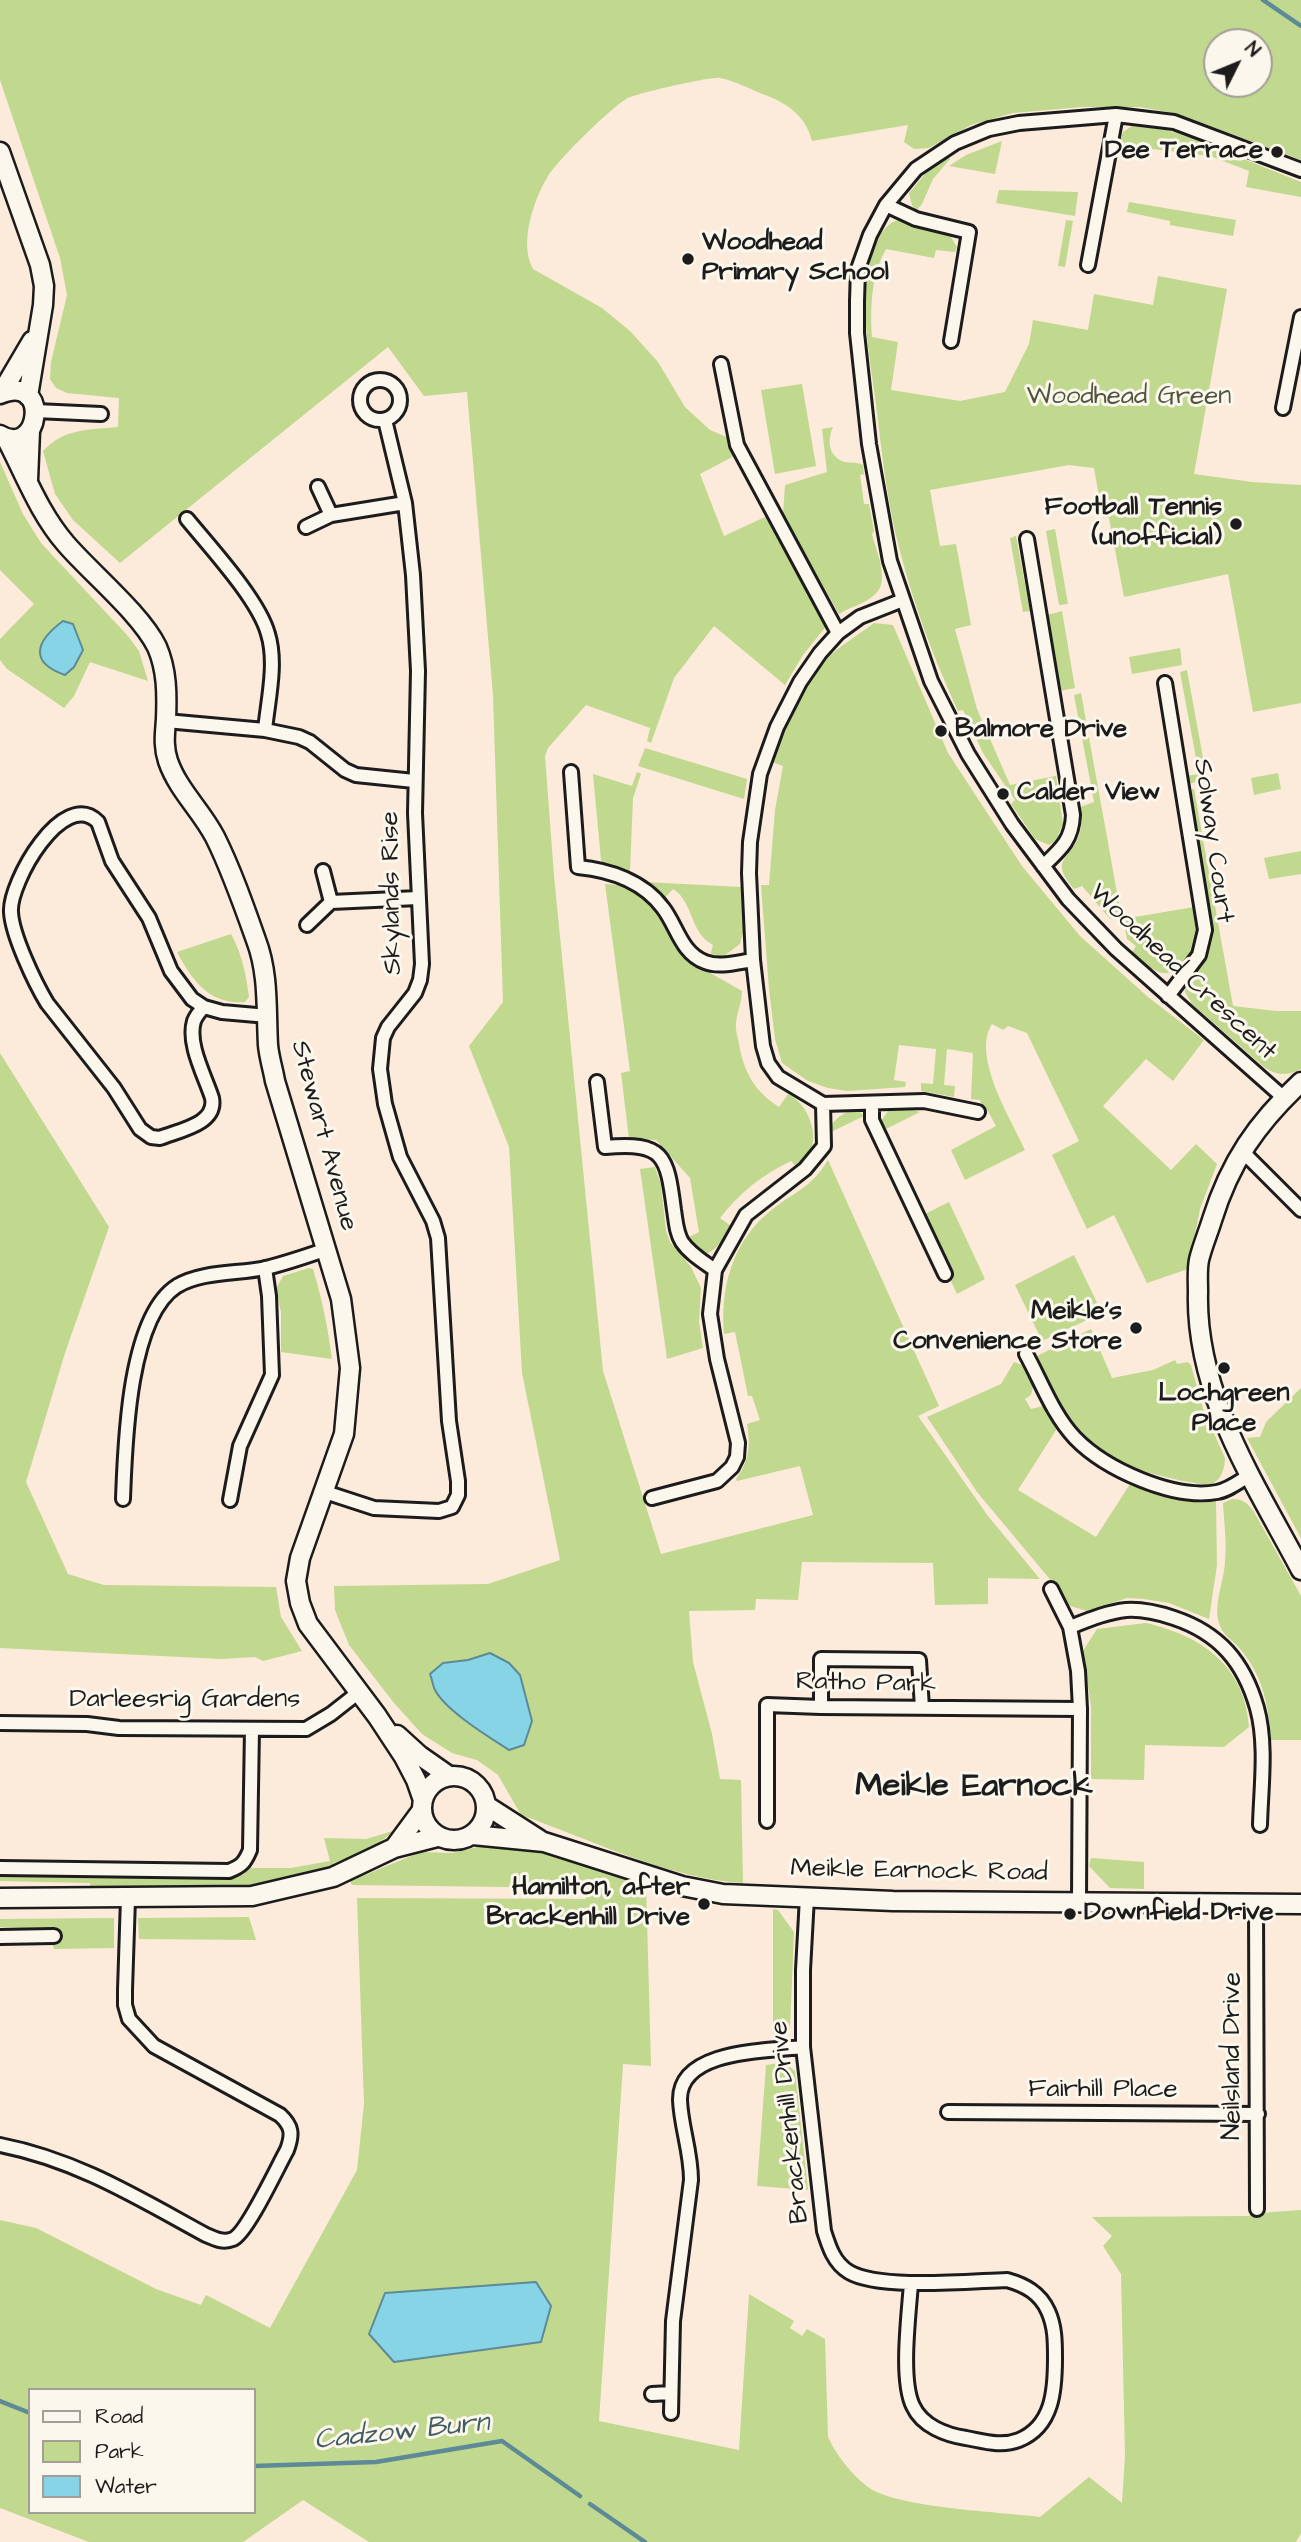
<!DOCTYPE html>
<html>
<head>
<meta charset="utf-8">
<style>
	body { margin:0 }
	#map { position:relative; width:1301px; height:2542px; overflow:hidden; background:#fceada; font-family:"Architects Daughter",sans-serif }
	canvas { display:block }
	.legend { position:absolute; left:28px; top:2388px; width:228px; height:126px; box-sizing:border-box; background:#fbf7ec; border:2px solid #a29f99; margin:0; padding:9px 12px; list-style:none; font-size:21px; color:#1c1c1c }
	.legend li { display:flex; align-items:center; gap:14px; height:35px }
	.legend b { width:35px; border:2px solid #a29f99 }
	.north { position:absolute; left:1203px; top:28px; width:70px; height:70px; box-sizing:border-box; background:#fbf7ec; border:2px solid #a29f99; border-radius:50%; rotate:47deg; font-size:19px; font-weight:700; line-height:28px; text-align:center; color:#1c1c1c }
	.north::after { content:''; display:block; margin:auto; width:24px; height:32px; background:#1c1c1c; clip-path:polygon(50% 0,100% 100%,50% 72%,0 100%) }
</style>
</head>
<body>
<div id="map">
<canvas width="1301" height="2542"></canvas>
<ul class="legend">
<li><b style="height:9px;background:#fbf7ec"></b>Road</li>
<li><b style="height:19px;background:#c1d88f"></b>Park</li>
<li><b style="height:19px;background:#88d4e7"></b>Water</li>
</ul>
<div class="north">N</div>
</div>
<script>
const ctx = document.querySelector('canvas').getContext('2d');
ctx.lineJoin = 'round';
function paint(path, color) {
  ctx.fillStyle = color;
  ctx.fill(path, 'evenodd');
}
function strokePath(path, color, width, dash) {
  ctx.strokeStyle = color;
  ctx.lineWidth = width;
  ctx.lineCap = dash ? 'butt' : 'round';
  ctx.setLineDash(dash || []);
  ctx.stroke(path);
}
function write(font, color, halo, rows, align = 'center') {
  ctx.font = font + ' "Architects Daughter",sans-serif';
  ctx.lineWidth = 6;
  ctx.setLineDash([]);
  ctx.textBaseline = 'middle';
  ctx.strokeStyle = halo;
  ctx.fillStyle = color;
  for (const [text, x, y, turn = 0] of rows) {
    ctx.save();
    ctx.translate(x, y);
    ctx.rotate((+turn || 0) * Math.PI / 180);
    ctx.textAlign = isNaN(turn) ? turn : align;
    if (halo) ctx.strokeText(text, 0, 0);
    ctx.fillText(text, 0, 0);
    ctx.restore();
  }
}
paint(new Path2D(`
	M 0,0 L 1301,0 L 1301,160 L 1178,114 L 1140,107 L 1082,107 L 1013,113 L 971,125 L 929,148 L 914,149 L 904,142 L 908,125 L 812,141 C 806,116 787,103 765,95 C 750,89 735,81 720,78 C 713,76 633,94 626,99 C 611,108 555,162 547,178 C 533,201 519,244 533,269 L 602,308 L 630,331 L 658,362 L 685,407 L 710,430 L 731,439 L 736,455 L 700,474 L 724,536 L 765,517 L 778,534 L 828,624 L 803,655 L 785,685 L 714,626 L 674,678 L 651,743 L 647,741 L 650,728 L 586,705 L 548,748 L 545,756 L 554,876 L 603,1371 L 661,1554 L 813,1515 L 800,1466 L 737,1481 L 736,1479 C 749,1461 751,1446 747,1424 L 760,1420 L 752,1396 L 748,1396 L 735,1332 L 724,1334 C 720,1289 732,1243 768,1213 C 792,1192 810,1190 828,1160 L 939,1406 L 918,1416 L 988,1516 L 1040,1579 L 988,1578 L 988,1604 L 935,1605 L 933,1563 L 802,1562 L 798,1600 L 756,1599 L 755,1610 L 689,1611 L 693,1662 L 712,1734 L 720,1779 L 741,1780 L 743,1883 C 665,1878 593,1840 521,1815 L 498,1775 L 477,1760 L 452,1753 L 422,1734 L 394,1703 L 349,1645 L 335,1610 L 334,1586 L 488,1584 L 560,1560 L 522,1373 L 509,1147 L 469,1046 L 503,1002 L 493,695 L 467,392 L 424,396 L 388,347 L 120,563 L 73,520 L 55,494 L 43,451 C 64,428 89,430 118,427 L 119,398 L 67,393 L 56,388 L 50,379 L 51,362 L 67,295 L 60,258 L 0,80 ZM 1217,42 L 1259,42 L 1259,84 L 1217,84 Z
	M 1132,126 L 1167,130 L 1191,138 L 1301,182 L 1301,197 L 1246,187 L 1249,171 L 1210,156 L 1119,145 L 1123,132 Z
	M 1002,141 L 995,174 L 949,166 L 966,155 Z
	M 949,157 L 950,159 L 933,179 L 922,204 L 916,211 L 912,205 L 909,193 L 926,173 Z
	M 999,190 L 1078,192 L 1075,216 L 996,203 Z
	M 1129,202 L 1236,220 L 1233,236 L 1170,225 L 1170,221 L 1127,212 Z
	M 899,220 L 921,228 L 949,234 L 957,247 L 955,252 L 936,250 L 934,258 L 886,249 C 871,275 870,309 872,337 L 898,342 L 891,390 L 960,401 L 1005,392 L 1029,344 L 1033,320 L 1088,330 L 1094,294 L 1153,305 L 1158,276 L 1227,289 L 1194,474 L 1252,482 L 1301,485 L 1301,703 L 1253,712 L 1228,574 L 1124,597 L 1109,518 L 1103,518 L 1094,468 L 1069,465 L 930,490 L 940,546 L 956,544 L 971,625 L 955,629 L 977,709 L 1010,785 L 1056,776 L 1063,824 L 1058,835 L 1060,839 L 1049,845 L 1035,839 L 1011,804 L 1015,800 L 983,753 L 963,710 L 958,711 C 934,659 914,606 900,551 C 887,503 882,453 876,404 C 871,366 863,326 866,287 C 867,268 877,223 899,220 Z
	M 1066,220 L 1073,221 L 1065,267 L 1058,266 Z
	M 802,384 L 816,466 L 775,474 L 761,390 Z
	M 833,427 C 827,440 828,457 845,462 C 851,463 857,462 863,465 L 864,474 L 860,475 L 864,504 L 869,504 L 874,531 L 872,534 C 876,552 892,583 873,596 C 864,604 850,607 839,614 L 783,515 L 785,485 L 827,472 L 822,429 Z
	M 0,462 L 23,514 L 41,543 L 128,636 L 139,651 L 148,681 L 90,662 L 74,696 L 64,708 L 7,669 L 0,660 L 0,639 L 34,604 L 0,570 Z
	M 1055,529 L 1068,604 L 1059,605 L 1046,531 Z
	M 1016,536 L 1030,611 L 1023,612 L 1010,538 Z
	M 1062,611 L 1075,688 L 1059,691 L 1047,615 Z
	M 874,623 L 893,625 L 948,753 L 1022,866 L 1080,936 L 1148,997 L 1204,1040 L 1173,1081 L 1146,1059 L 1103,1106 L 1171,1170 L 1196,1144 L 1217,1164 L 1200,1209 L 1188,1269 L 1147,1283 L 1114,1215 L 1087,1229 L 1052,1155 L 1079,1141 L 1027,1033 L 1008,1026 L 1003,1030 L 992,1024 C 971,1056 1011,1119 1025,1150 L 965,1180 L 951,1150 L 996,1126 L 988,1111 L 984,1113 L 980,1100 L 971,1099 L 973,1053 L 947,1049 L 944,1085 L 955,1086 L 954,1097 L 921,1091 L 921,1083 L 933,1084 L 936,1049 L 899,1045 L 894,1080 L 906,1082 L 905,1087 L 847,1091 L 828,1088 L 808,1081 L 782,1063 L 775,1039 L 769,989 L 761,885 L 769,885 L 775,810 L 783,766 L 772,762 C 784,729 799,692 822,664 C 833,650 860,634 874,623 Z
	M 1180,648 L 1182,665 L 1132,674 L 1129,657 Z
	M 1187,670 L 1207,780 L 1187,784 L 1186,776 L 1199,774 L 1180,672 Z
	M 1081,693 L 1121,915 L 1110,919 L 1082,886 L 1074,889 C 1049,858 1069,863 1079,835 C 1083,825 1081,817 1080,807 L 1094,802 L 1074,695 Z
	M 645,748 L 747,779 L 744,799 L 638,766 Z
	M 637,772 L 641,774 L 633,798 L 630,871 L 618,867 L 617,870 L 604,865 L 601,860 L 593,774 L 632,786 Z
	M 1278,773 L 1281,789 L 1254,795 L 1251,778 Z
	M 1194,789 L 1233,1006 L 1276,1011 L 1301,1011 L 1301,1069 C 1287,1076 1277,1076 1264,1067 L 1192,1004 L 1185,992 L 1187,981 L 1206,957 L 1212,931 L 1189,790 Z
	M 1301,851 L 1301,874 L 1269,879 L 1264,858 Z
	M 645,882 L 741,887 L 743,933 L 740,944 L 724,956 L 710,956 L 713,945 C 689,932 694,902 673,889 L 664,899 Z
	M 605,884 L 622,885 L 645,898 L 662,917 L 676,948 L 684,958 L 742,991 C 742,1003 737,1011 736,1023 C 735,1029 738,1038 739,1044 C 744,1072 754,1091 779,1107 L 788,1094 C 808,1104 820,1134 809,1155 C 806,1160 801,1165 798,1169 L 791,1161 C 763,1174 739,1193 720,1218 L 731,1226 C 719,1245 706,1270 687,1238 L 699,1232 L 690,1178 L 656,1140 L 629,1139 L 621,1073 L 630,1071 Z
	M 1194,907 C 1196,918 1198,929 1196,940 C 1193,955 1177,979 1159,972 C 1149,969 1140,959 1132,952 L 1136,946 L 1127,939 L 1123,919 Z
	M 231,934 C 242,954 246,974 249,997 L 245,1002 C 209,1005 192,980 177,952 Z
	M 0,1053 L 109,1227 L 65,1353 L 26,1482 L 68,1574 L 104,1585 L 276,1587 L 281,1617 L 302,1651 L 263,1661 L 255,1657 L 221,1659 L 0,1648 Z
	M 911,1109 L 920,1112 L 882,1131 L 881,1121 L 888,1111 Z
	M 858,1110 L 864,1116 L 833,1131 L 831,1126 C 837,1116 846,1111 858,1110 Z
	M 655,1167 L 661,1185 L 666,1231 L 670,1242 L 691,1267 L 701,1288 L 699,1322 L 703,1348 L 667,1359 L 640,1169 Z
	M 949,1202 L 985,1279 L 957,1294 L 921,1216 Z
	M 1074,1255 L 1102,1313 L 1042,1341 L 1015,1285 Z
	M 309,1268 L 313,1269 C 322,1299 328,1328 332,1359 L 281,1352 L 281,1312 L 276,1289 L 283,1276 Z
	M 1091,1329 L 1112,1378 L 1153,1370 L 1175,1360 L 1177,1364 L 1188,1362 L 1191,1365 L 1203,1409 L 1225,1458 C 1225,1468 1221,1482 1210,1484 C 1195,1486 1136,1470 1121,1464 C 1111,1460 1102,1453 1094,1446 C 1069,1422 1050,1388 1033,1358 Z
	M 1014,1362 L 1022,1365 L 1033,1386 L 1031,1395 L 1025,1399 L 1031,1409 L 1043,1406 L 1058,1427 L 1018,1490 L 1096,1537 L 1130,1484 C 1157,1493 1187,1504 1216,1501 L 1217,1565 L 1209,1619 L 1169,1603 L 1144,1599 L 1127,1598 L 1087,1611 L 1067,1605 L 1058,1589 L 977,1492 L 927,1417 L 1001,1384 Z
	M 1301,1388 L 1301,1538 L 1247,1438 L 1260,1437 L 1266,1422 Z
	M 1232,1499 C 1243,1499 1248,1503 1254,1512 L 1301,1596 L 1301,1740 L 1271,1740 C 1269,1707 1263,1676 1241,1650 C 1235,1642 1223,1635 1220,1626 C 1212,1607 1224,1582 1225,1562 C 1227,1543 1224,1522 1223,1503 Z
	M 1146,1623 C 1202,1636 1245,1666 1249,1727 L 1224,1747 L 1145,1745 L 1144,1780 L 1091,1779 L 1091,1706 L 1083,1651 L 1097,1629 Z
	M 393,1831 C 377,1848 355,1855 334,1863 L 334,1868 L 229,1889 L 90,1888 L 90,1883 L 0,1881 L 0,1874 L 243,1875 L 249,1868 L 291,1868 L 330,1861 L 324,1838 L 366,1839 Z
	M 523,1845 L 646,1882 L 651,2066 L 623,2064 L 599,2421 L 739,2450 L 749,2294 L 794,2321 L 790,2328 L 802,2336 L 807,2329 L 825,2339 L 828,2437 C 836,2455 852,2475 868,2487 C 896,2508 1002,2512 1040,2517 L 1089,2477 L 1122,2503 L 1125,2456 L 1121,2274 L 1103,2246 L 1112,2236 L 1092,2217 L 1248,2216 L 1271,2212 L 1301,2210 L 1301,2533 L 1296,2542 L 369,2542 L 303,2500 L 243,2542 L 89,2542 L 0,2508 L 0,2220 L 36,2228 L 156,2289 L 201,2305 L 206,2295 L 270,2328 L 357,2170 L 364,2104 L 357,1898 L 586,1899 L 583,1888 L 352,1885 L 350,1881 L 421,1852 L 453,1853 L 481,1846 ZM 30,2390 L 254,2390 L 254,2512 L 30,2512 Z
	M 1091,1858 L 1144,1862 L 1144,1889 L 1110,1888 L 1089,1866 Z
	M 773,1909 L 778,1910 L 794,1932 L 790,2029 L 783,2038 L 773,2039 Z
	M 249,1917 L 256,1940 L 139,1939 L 138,1918 Z
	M 114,1918 L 114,1948 L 54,1949 L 52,1941 L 60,1940 L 61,1930 L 0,1927 L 0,1919 Z
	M 779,2063 L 786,2064 L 795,2071 L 808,2190 L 757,2186 L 766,2065 Z`), '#c1d88f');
const water = new Path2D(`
	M 63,621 L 73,624 L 83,650 L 74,667 L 65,675 C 28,662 36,641 63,621 Z
	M 490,1653 L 509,1663 L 520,1675 L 532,1721 L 524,1745 L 509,1750 C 489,1737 446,1711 435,1690 C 433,1686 432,1679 430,1674 L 443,1663 L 468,1660 Z
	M 536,2282 L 551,2306 L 541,2342 L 394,2362 L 369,2334 L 385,2293 Z`);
paint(water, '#88d4e7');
strokePath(water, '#5d8a96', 2);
strokePath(new Path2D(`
	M 1263,0 L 1301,26
	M 0,2401 L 30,2413
	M 254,2466 L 376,2462 L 502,2441 L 580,2496
	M 590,2504 L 645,2542`), '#5d8a96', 4.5);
const street = new Path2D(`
	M 886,205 L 916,219 L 969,232 L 951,341
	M 1088,265 L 1116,115
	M 721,364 L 737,445 L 838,633
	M360 400a20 20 0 1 1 40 0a20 20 0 1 1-40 0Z
	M 1283,408 L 1301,317
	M 36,411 L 101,414
	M 318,487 L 331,515
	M 187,519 C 210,547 259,600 268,634 C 277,663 268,700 265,730
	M 306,527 L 331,515 L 405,503
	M 1027,539 L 1073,815 C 1072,840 1061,849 1043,866
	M 1165,683 L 1205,930 L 1199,955 L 1168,996
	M 166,721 L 265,730 L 299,737 L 310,742 L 345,770 L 356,775 L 414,781
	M 571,772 L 578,867 C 609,870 643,881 663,908 C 677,926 681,953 705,962 C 719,968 738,962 753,960
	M 331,902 L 418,898
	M 307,925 L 331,902 L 323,871
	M 204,1007 L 192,999 L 171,971 L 149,918 L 112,861 L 98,822 C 63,787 9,883 11,912 C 12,935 35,983 47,1003 L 114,1088 L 140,1129 L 151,1137 L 160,1138 C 180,1130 217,1124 212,1098 C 205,1076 187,1044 194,1021 C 196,1016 200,1011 204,1007 L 222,1012 L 268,1016
	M 597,1082 L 605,1147 C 664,1142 667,1155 674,1210 C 676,1222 676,1232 682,1242 C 690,1254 704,1262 715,1270
	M 1284,1098 L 1116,949 L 1068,899 L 1012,824 L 968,754 L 931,681 L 890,561 L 869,444 L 857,333 L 857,301 L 858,269 L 870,235 L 886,205 L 916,169 L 955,143 L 989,129 L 1019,123 L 1116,115 L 1174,122 L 1301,170
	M 823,1104 L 924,1101 L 978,1112
	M 872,1104 L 872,1120 L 945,1274
	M 1241,1150 L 1301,1210
	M 1026,1354 C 1041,1381 1053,1415 1075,1438 C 1105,1469 1173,1500 1217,1492 C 1229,1490 1240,1481 1250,1475
	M 325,1492 L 374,1508 L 439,1511 L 452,1507 L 458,1495 L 458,1481 L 449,1421 L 438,1238 L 433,1221 L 400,1157 L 385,1104 L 380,1069 L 383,1038 L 388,1027 L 415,993 L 420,980 L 422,964 L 415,813 L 418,671 L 413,575 L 405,503 L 385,420
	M 652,1498 L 717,1481 L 732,1467 L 737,1457 L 738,1443 L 717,1359 L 710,1314 L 715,1270 L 746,1215 L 805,1169 L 824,1146 L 823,1104 L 778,1077 L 768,1063 L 763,1046 L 753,960 L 749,873 L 750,842 L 760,774 L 777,727 L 800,682 L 820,653 L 838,633 L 860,617 L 903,600
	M 123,1499 C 125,1446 128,1317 177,1286 C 202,1271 238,1274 266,1268 C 286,1263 307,1256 327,1249
	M 230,1500 L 240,1446 L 272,1375 L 269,1296 L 265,1268
	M 1051,1589 L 1070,1627 L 1078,1671 L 1080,1709 L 1079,1901
	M 1070,1627 C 1088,1620 1107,1612 1126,1610 C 1142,1609 1159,1613 1174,1618 C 1219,1633 1244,1662 1257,1708 C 1267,1744 1261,1787 1260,1825
	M 821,1707 L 821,1659 L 919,1660 L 922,1708
	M 0,1723 L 87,1724 L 119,1728 L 306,1729 L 331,1714 L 359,1692
	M 767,1821 L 767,1705 L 821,1707 L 1080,1709
	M 0,1868 L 229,1871 C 242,1866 245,1862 250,1850 L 252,1729
	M 807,1897 L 803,1970 L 803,2047 L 824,2231 C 829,2247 834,2263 849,2272 C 879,2290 971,2281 1007,2280 C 1025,2285 1040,2293 1048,2311 C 1055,2326 1055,2342 1055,2358 C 1055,2390 1053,2426 1019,2440 C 1001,2447 983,2441 966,2438 C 946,2435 922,2426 913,2406 C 900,2379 909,2314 911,2283
	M 1256,1903 L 1257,2209
	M 0,1937 L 54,1936
	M 948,2112 L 1258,2114
	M 0,2145 C 77,2160 138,2198 206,2235 C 215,2239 223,2243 233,2239 C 247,2233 278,2166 287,2150 C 293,2134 292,2126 280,2115 L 154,2046 L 129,2019 L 125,2005 L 125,1990 L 128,1898
	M 652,2394 L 671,2393
	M 671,2413 L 673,2321 L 691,2180 C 691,2151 681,2127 680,2100 C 679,2049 769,2051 803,2047`);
const secondary = new Path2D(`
	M 0,152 L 40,265 L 44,286 L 43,305 L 28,396
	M 2,392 L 32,341
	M 0,394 C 52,373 40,459 0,435
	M 6,438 C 25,474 39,513 66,544 C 91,573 141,614 157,647 C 167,670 167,694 166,719 C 165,734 163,746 168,761 C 178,790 201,810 215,837 C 231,869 244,906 256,940 C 269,974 266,1010 268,1045 C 269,1057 273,1069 275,1081 L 341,1299 L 350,1368 L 344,1434 L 300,1558 L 296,1581 L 300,1603 L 308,1624 L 377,1716 L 404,1757 L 416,1780 L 423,1800
	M 28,480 L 30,431
	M 1301,1082 C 1257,1123 1230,1162 1212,1220 C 1208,1233 1202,1247 1199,1260 C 1197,1270 1198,1282 1198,1292 C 1195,1394 1255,1483 1301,1570
	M 397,1735 L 419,1755 L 449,1776
	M422 1808a32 32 0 1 1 64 0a32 32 0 1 1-64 0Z
	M 487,1806 L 540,1840
	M 473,1835 L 544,1842 L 682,1886 L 723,1894 L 893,1901 L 1301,1904
	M 394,1848 L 422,1810
	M 0,1898 L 252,1896 L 333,1877 L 394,1848 L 437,1837`);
strokePath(street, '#1c1c1c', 18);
strokePath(secondary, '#1c1c1c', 23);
strokePath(street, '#fbf7ec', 12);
strokePath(secondary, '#fbf7ec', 18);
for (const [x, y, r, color] of [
	[1277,152,7,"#1c1c1c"],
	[688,259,7,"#1c1c1c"],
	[1236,524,7,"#1c1c1c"],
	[941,731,7,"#1c1c1c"],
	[1003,794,7,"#1c1c1c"],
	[1136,1328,7,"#1c1c1c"],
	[1224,1368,7,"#1c1c1c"],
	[704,1904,7,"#1c1c1c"],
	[1070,1914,7,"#1c1c1c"]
]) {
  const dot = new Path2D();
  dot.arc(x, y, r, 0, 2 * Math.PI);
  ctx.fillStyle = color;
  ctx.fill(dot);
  strokePath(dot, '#fbf7ec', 2.5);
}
write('bold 26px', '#1c1c1c', '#fbf7ec', [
	["Dee Terrace",1263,152],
	["Woodhead",702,244,"left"],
	["Primary School",702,274,"left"],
	["Football Tennis",1222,509],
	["(unofficial)",1222,539],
	["Balmore Drive",955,731,"left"],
	["Calder View",1017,794,"left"],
	["Meikle's",1122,1313],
	["Convenience Store",1122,1343],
	["Lochgreen",1224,1395,"center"],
	["Place",1224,1425,"center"],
	["Hamilton, after",690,1889],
	["Brackenhill Drive",690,1919],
	["Downfield Drive",1084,1914,"left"]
], 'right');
write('26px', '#4e543e', '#fbf7ec', [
	["Woodhead Green",1129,398]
]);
write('26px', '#1c1c1c', '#fbf7ec', [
	["Solway Court",1212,841,82],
	["Skylands Rise",393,893,-91],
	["Woodhead Crescent",1182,973,43],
	["Stewart Avenue",323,1136,75],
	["Ratho Park",866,1684,1],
	["Darleesrig Gardens",185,1701],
	["Meikle Earnock Road",919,1872,1],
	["Neilsland Drive",1234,2056,-90],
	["Fairhill Place",1103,2091],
	["Brackenhill Drive",791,2122,-96]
]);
write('italic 28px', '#425c63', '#fbf7ec', [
	["Cadzow Burn",402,2433,-6]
]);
write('bold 33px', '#1c1c1c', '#fbf7ec', [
	["Meikle Earnock",974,1788]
]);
</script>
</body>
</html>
